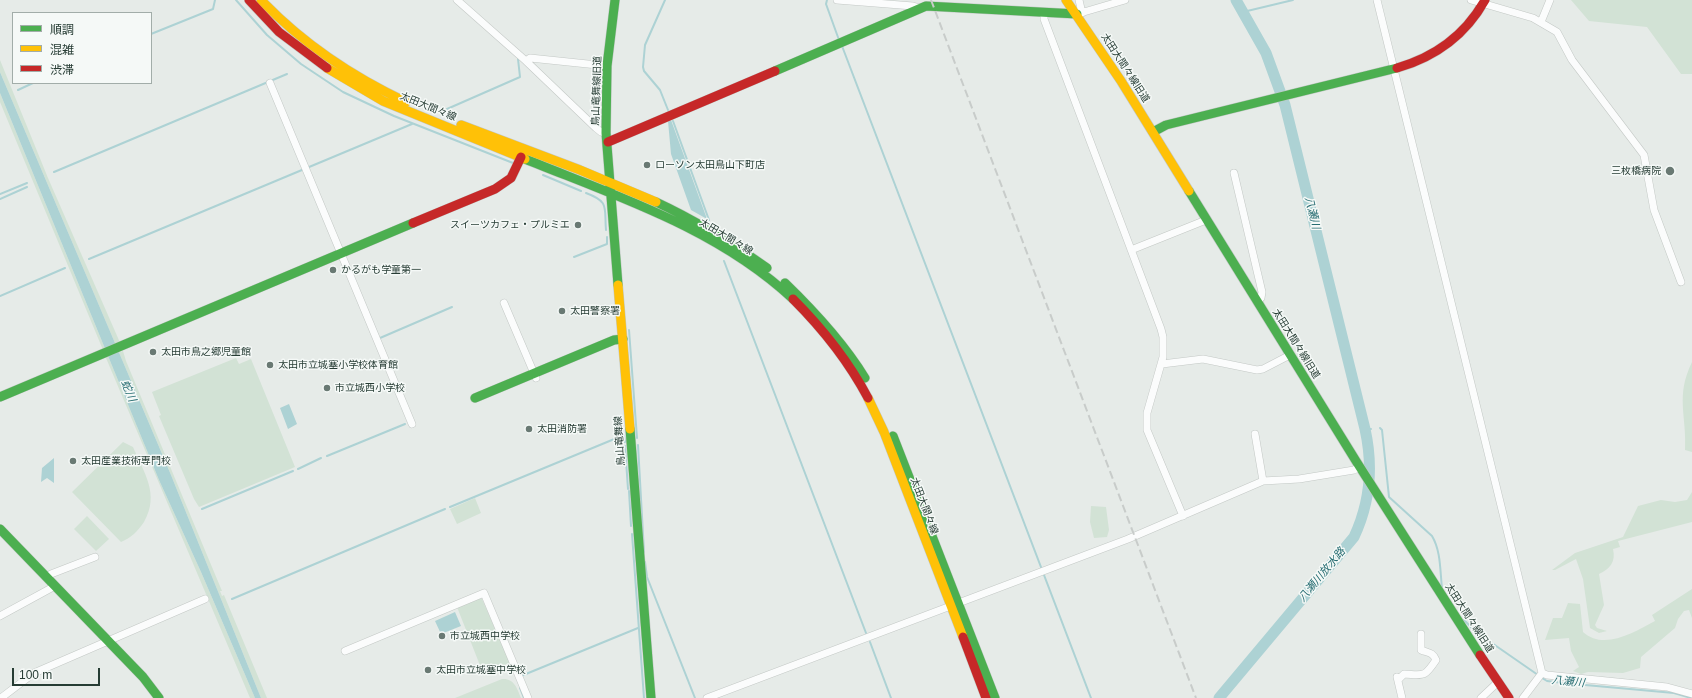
<!DOCTYPE html>
<html>
<head>
<meta charset="utf-8">
<style>
	body { margin:0 }
	#map { position:relative; width:1692px; height:698px; overflow:hidden; background:#e6ebe8; font-family:Arial,"Noto Sans JP",sans-serif }
	canvas { display:block }
	.legend { position:absolute; left:12px; top:12px; width:140px; height:72px; box-sizing:border-box; background:#f5f9f7; border:1px solid #a2ada9; margin:0; padding:5px 7px; list-style:none; font-size:12px; color:#263c34 }
	.legend li { display:flex; align-items:center; gap:8px; height:20px }
	.legend b { width:20px; border:1px solid #a2ada9 }
	.scale { position:absolute; left:12px; top:668px; width:88px; height:18px; box-sizing:border-box; border:2px solid #263c34; border-top:0; padding-left:5px; font-size:12px; line-height:14px; white-space:nowrap; color:#263c34; -webkit-text-stroke:3px #f5f9f7; paint-order:stroke }
</style>
</head>
<body>
<div id="map">
<canvas width="1692" height="698"></canvas>
<ul class="legend">
<li><b style="height:5px;background:#4caf50"></b>順調</li>
<li><b style="height:5px;background:#ffc107"></b>混雑</li>
<li><b style="height:5px;background:#c62828"></b>渋滞</li>
</ul>
<div class="scale">100 m</div>
</div>
<script>
const ctx = document.querySelector('canvas').getContext('2d');
ctx.lineJoin = 'round';
function paint(path, color) {
  ctx.fillStyle = color;
  ctx.fill(path, 'evenodd');
}
function strokePath(path, color, width, dash) {
  ctx.strokeStyle = color;
  ctx.lineWidth = width;
  ctx.lineCap = dash ? 'butt' : 'round';
  ctx.setLineDash(dash || []);
  ctx.stroke(path);
}
function write(font, color, halo, rows, align = 'center') {
  ctx.font = font + ' Arial,"Noto Sans JP",sans-serif';
  ctx.lineWidth = 3;
  ctx.setLineDash([]);
  ctx.textBaseline = 'middle';
  ctx.strokeStyle = halo;
  ctx.fillStyle = color;
  for (const [text, x, y, turn = 0] of rows) {
    ctx.save();
    ctx.translate(x, y);
    ctx.rotate((+turn || 0) * Math.PI / 180);
    ctx.textAlign = isNaN(turn) ? turn : align;
    if (halo) ctx.strokeText(text, 0, 0);
    ctx.fillText(text, 0, 0);
    ctx.restore();
  }
}
paint(new Path2D(`
	M 1571,0 L 1692,0 L 1692,74 L 1681,74 L 1647,27 L 1589,21 Z
	M 0,60 L 48,178 L 118,338 L 120,343 L 117,345 L 120,352 L 123,351 L 126,361 L 222,591 L 220,591 L 222,596 L 224,595 L 267,698 L 261,698 L 171,475 L 0,72 Z
	M 0,93 L 159,480 L 201,572 L 255,698 L 250,698 L 106,358 L 105,351 L 103,350 L 0,102 Z
	M 236,358 L 239,364 L 251,359 L 295,467 L 199,507 L 194,499 L 159,416 L 161,415 L 152,392 Z
	M 1692,362 L 1692,452 L 1685,450 C 1687,415 1675,397 1692,362 Z
	M 123,442 L 133,447 C 144,473 160,494 144,522 C 138,531 131,538 121,542 L 72,492 Z
	M 1692,492 L 1692,522 L 1618,541 L 1620,547 L 1613,549 C 1616,562 1610,569 1599,574 L 1604,605 L 1595,625 L 1597,628 L 1607,631 L 1599,633 L 1590,628 L 1583,579 L 1576,559 L 1555,570 L 1552,570 L 1575,553 L 1623,537 L 1638,506 L 1661,500 L 1675,502 L 1687,500 Z
	M 475,498 L 481,513 L 457,524 L 450,509 Z
	M 1091,506 L 1106,507 L 1109,530 L 1107,537 L 1094,538 L 1090,522 Z
	M 87,516 L 109,539 L 96,551 L 74,529 Z
	M 1692,589 L 1692,618 L 1689,610 L 1684,611 L 1678,619 L 1675,628 L 1641,657 L 1640,668 L 1623,673 L 1588,672 L 1581,674 L 1573,671 L 1579,667 L 1571,651 L 1569,638 L 1545,640 L 1553,618 L 1562,618 L 1568,603 L 1580,604 L 1583,632 C 1604,651 1634,632 1655,621 L 1652,615 Z
	M 479,598 L 482,599 L 510,663 L 483,673 L 457,607 Z
	M 502,679 C 514,678 517,688 521,698 L 455,698 Z`), '#d2e2d5');
paint(new Path2D(`
	M 0,72 L 171,475 L 261,698 L 255,698 L 201,572 L 159,480 L 0,93 Z
	M 671,120 L 707,219 L 691,210 L 671,154 L 668,121 Z
	M 289,404 L 297,424 L 288,429 L 280,408 Z
	M 54,458 L 54,483 L 47,478 L 41,482 L 42,468 Z
	M 455,612 L 461,626 L 441,634 L 435,621 Z`), '#add2d4');
strokePath(new Path2D(`
	M 236,0 L 267,35 L 301,64 L 343,92 L 394,116 L 513,163
	M 665,0 L 645,45 L 643,67 L 644,71 L 660,90 L 668,110
	M 827,0 L 826,4 L 839,40
	M 1243,12 L 1293,0
	M 151,34 L 213,9 L 215,0
	M 842,46 L 1091,698
	M 18,90 L 33,83
	M 447,109 L 520,77 L 518,59
	M 673,121 L 709,220
	M 54,172 L 287,74
	M 543,175 L 581,191
	M 586,193 C 610,202 604,207 606,230
	M 0,194 L 27,183
	M 0,199 L 27,187
	M 574,257 L 607,244 L 607,237
	M 89,259 L 412,124
	M 724,261 L 866,633
	M 0,296 L 65,268
	M 629,330 L 637,438
	M 380,338 L 452,307
	M 1380,428 L 1382,430 L 1389,497 L 1432,536 C 1441,551 1440,571 1442,588
	M 1365,429 L 1371,429
	M 638,445 L 644,552
	M 625,446 L 628,489
	M 327,456 L 405,424
	M 298,469 L 321,458
	M 629,491 L 631,526
	M 450,507 L 624,435 L 625,442
	M 202,509 L 293,471
	M 632,534 L 644,698
	M 645,562 L 647,577 L 695,698
	M 232,599 L 445,509
	M 1464,620 L 1476,632 L 1538,675
	M 870,642 L 891,698
	M 521,676 L 638,628
	M 1542,678 L 1547,681 L 1563,683 L 1674,693 L 1691,698
	M 520,688 L 524,698`), '#add2d4', 2);
strokePath(new Path2D(`
	M 1219,698 L 1354,537 C 1370,503 1373,465 1365,429 L 1285,105 L 1266,53 L 1236,0`), '#add2d4', 11);
const street = new Path2D(`
	M 457,0 L 526,61 L 596,128 L 601,132 L 606,133
	M 837,0 L 913,6 L 920,8
	M 1079,0 L 1082,13
	M 1377,0 L 1542,673
	M 1471,0 L 1533,18 L 1557,32 L 1572,60 L 1644,155 L 1654,210 L 1681,282
	M 1044,13 L 1044,19 L 1161,329 L 1163,337 L 1163,357 L 1147,413 L 1147,430 L 1183,516
	M 1077,14 L 1125,0
	M 1541,22 L 1550,0
	M 526,61 L 530,58 L 607,66
	M 270,83 L 412,424
	M 1234,173 L 1262,292 L 1261,298 L 1257,301
	M 1131,250 L 1206,220
	M 504,303 L 536,378
	M 1162,364 L 1203,359 L 1257,370 L 1263,369 L 1290,355
	M 1255,434 L 1263,481
	M 47,577 L 51,574 L 95,557
	M 0,616 L 55,586
	M 345,651 L 484,593 L 528,698
	M 1542,673 L 1547,675 L 1667,687 L 1692,694
	M 1397,677 L 1402,698
	M 1398,680 L 1404,674 C 1424,675 1424,678 1436,660 C 1433,652 1428,653 1421,650 L 1421,634
	M 1,698 L 34,673 L 205,599
	M 707,698 L 1128,539 L 1263,481 L 1299,479 L 1354,470 L 1360,467
	M 1481,698 L 1498,682
	M 1523,698 L 1542,673`);
const fast = new Path2D(`
	M 615,0 L 607,66 L 606,133 L 618,285
	M 775,71 L 926,6 L 1077,14
	M 1153,132 L 1166,125 L 1397,68
	M 525,159 C 619,197 718,229 793,299
	M 1189,191 L 1356,461 L 1480,655
	M 656,202 C 695,220 732,243 767,268
	M 785,283 C 815,312 843,342 865,378
	M 0,397 L 413,223
	M 475,398 L 614,340 L 623,339
	M 630,429 L 651,698
	M 893,436 L 995,698
	M 0,529 L 143,677 L 159,698`);
const slow = new Path2D(`
	M 261,0 C 303,44 351,76 406,102
	M 1066,0 L 1121,81 L 1189,191
	M 327,68 L 383,101 L 525,159
	M 461,125 L 580,170 L 656,202
	M 618,285 L 630,429
	M 868,398 L 884,432 L 963,637`);
const jam = new Path2D(`
	M 249,0 L 279,32 L 327,68
	M 1397,68 C 1435,57 1466,34 1485,0
	M 608,142 L 775,71
	M 413,223 L 495,189 L 511,178 L 521,157
	M 793,299 C 822,328 849,362 868,398
	M 963,637 L 986,698
	M 1480,655 L 1509,698`);
strokePath(street, '#c3c8c5', 8);
strokePath(fast, '#c2c8c5', 10);
strokePath(slow, '#c2c8c5', 10);
strokePath(jam, '#c2c8c5', 10);
strokePath(street, '#fbfcfc', 7);
strokePath(fast, '#4caf50', 9);
strokePath(slow, '#ffc107', 9);
strokePath(jam, '#c62828', 9);
strokePath(new Path2D(`
	M 931,0 L 1196,698`), '#c8ccca', 2, [8, 4]);
for (const [x, y, r, color] of [
	[647,165,4,"#697973"],
	[1670,171,5,"#697973"],
	[578,225,4,"#697973"],
	[333,270,4,"#697973"],
	[562,311,4,"#697973"],
	[153,352,4,"#697973"],
	[270,365,4,"#697973"],
	[327,388,4,"#697973"],
	[529,429,4,"#697973"],
	[73,461,4,"#697973"],
	[442,636,4,"#697973"],
	[428,670,4,"#697973"]
]) {
  const dot = new Path2D();
  dot.arc(x, y, r, 0, 2 * Math.PI);
  ctx.fillStyle = color;
  ctx.fill(dot);
  strokePath(dot, '#f5f9f7', 1.5);
}
write('10px', '#263c34', '#f5f9f7', [
	["太田大間々線旧道",1125,68,57],
	["鳥山竜舞線旧道",597,91,-88],
	["太田大間々線",428,107,22],
	["太田大間々線",726,237,31],
	["太田大間々線旧道",1296,344,58],
	["鳥山竜舞線",620,441,-94],
	["太田大間々線",924,506,69],
	["太田大間々線旧道",1469,618,57]
]);
write('10px', '#263c34', '#f5f9f7', [
	["ローソン太田鳥山下町店",655,165],
	["三枚橋病院",1661,171,"right"],
	["スイーツカフェ・プルミエ",570,225,"right"],
	["かるがも学童第一",341,270],
	["太田警察署",570,311],
	["太田市鳥之郷児童館",161,352],
	["太田市立城塞小学校体育館",278,365],
	["市立城西小学校",335,388],
	["太田消防署",537,429],
	["太田産業技術専門校",81,461],
	["市立城西中学校",450,636],
	["太田市立城塞中学校",436,670]
], 'left');
write('italic 11px', '#276d72', '#f5f9f7', [
	["八瀬川",1312,213,76],
	["蛇川",128,391,67],
	["八瀬川放水路",1322,575,-50],
	["八瀬川",1568,682,6]
]);
</script>
</body>
</html>
